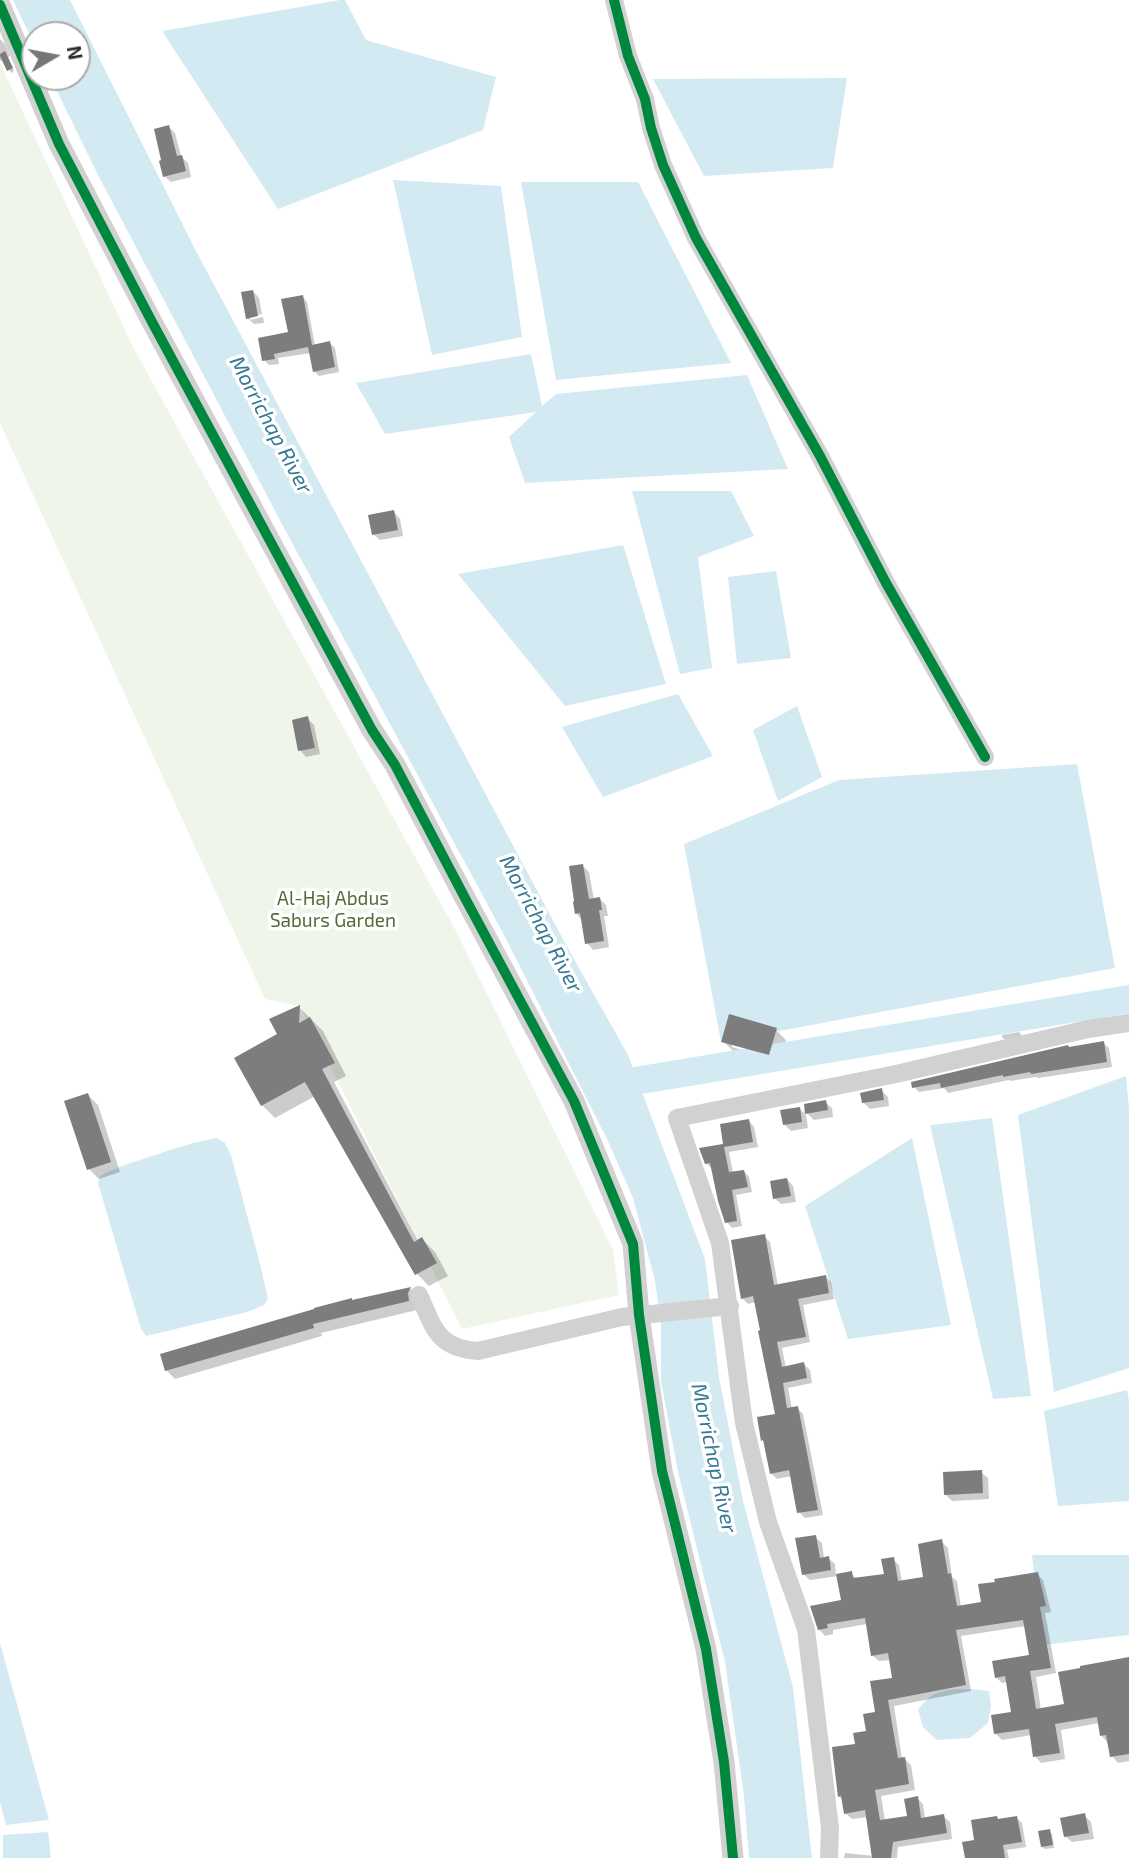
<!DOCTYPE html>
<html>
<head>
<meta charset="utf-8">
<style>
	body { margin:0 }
	#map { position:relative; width:1129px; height:1858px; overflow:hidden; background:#fff; font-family:"Exo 2",sans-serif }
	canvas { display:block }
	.north { position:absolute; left:21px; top:21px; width:70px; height:70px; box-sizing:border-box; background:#fff; border:2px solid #ababab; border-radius:50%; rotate:80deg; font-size:19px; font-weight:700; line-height:28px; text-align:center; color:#2c2c2c }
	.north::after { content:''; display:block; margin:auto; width:24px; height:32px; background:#767676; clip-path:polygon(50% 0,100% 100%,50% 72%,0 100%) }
</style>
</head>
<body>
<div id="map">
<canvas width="1129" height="1858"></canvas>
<div class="north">N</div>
</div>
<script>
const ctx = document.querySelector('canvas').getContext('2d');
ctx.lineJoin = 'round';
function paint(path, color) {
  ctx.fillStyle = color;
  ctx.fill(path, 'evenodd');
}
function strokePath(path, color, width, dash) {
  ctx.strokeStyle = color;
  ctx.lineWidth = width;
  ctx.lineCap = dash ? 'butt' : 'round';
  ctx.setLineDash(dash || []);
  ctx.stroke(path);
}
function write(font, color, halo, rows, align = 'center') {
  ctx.font = font + ' "Exo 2",sans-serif';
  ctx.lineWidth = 7;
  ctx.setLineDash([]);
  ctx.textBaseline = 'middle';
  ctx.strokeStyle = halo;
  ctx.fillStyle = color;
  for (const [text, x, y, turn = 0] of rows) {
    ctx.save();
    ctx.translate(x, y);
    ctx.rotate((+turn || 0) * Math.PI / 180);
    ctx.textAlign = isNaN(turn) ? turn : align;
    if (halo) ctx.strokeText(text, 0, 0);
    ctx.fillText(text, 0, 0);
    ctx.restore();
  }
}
paint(new Path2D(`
	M 0,63 L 134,349 L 456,931 L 613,1250 L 619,1295 L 462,1329 L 300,1006 L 265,999 L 0,423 Z`), '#f0f5ea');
paint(new Path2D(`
	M 13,0 L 70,0 L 196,251 L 565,943 L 628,1055 L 705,1259 L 719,1377 L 743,1501 L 793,1687 L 812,1858 L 749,1858 L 744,1796 L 725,1662 L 678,1472 L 661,1381 L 661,1325 L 655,1281 L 633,1198 L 607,1139 L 504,935 L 283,526 L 98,175 L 50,77 L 77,77 L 77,35 L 35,35 L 35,46 Z
	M 340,0 L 345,0 L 366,40 L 496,77 L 483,130 L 278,209 L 162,31 Z
	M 847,78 L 833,168 L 704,176 L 653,79 Z
	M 393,180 L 501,186 L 522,337 L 432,355 Z
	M 521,182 L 638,182 L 731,363 L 556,380 Z
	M 531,354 L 542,406 L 556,394 L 747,375 L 788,469 L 525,483 L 509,437 L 536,412 L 385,434 L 356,383 Z
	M 632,491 L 731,491 L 754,536 L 698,557 L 712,668 L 680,674 Z
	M 623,545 L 666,684 L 565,706 L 458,574 Z
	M 776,571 L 791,658 L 737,664 L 728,577 Z
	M 678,694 L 713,756 L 603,797 L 562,727 Z
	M 797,706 L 822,777 L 778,801 L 753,730 Z
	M 1077,764 L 1115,968 L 721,1042 L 684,844 L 839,780 Z
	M 1126,1076 L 1129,1108 L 1129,1368 L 1054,1392 L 1018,1115 Z
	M 992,1118 L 1031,1396 L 993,1399 L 930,1125 Z
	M 216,1138 L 225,1143 L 231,1155 L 260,1264 L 268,1299 L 264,1305 L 247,1312 L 146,1336 L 141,1329 L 98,1183 L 100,1176 C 116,1167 134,1162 152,1156 C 173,1149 194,1142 216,1138 Z
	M 912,1138 L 951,1325 L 848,1339 L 805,1206 Z
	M 1127,1390 L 1129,1401 L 1129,1501 L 1058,1506 L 1044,1411 Z
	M 1032,1555 L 1129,1555 L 1129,1635 L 1042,1645 Z
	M 0,1643 L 49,1820 L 6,1825 L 0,1802 Z
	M 956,1689 L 972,1689 L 989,1691 L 991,1706 L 988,1723 L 970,1738 L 937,1740 L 923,1727 L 918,1710 C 930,1693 937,1692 956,1689 Z
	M 48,1832 L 51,1858 L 3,1858 L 3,1835 Z`), '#d4eaf3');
paint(new Path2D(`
	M 0,39 L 5,44 L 10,56 L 8,57 L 14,71 L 11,73 L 3,59 L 0,61 Z
	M 169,127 L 175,133 L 181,156 L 188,163 L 191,177 L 171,182 L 164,176 Z
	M 253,291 L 259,298 L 262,314 L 250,316 L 250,320 L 263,317 L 264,323 L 254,324 L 247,318 Z
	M 302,296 L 307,302 L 315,346 L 330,343 L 335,348 L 339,372 L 319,376 L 314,371 L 311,353 L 278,358 L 279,364 L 269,365 L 264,360 L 290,334 Z
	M 394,512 L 400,519 L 403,536 L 380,540 L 373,534 Z
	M 307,718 L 314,725 L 320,754 L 306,757 L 300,750 Z
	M 583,866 L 589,872 L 594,900 L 600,899 L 606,905 L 608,916 L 604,916 L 609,947 L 593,950 L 587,943 L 582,920 L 576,913 Z
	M 300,1008 L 323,1031 L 346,1076 L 334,1082 L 418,1241 L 422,1239 L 435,1252 L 448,1276 L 429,1286 L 417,1274 L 315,1096 L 275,1118 L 262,1105 L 236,1059 L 280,1035 L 271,1020 Z
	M 776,1030 L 786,1040 L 779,1064 L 733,1051 L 723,1041 ZM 732,1043 L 778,1056 L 777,1060 L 732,1047 Z
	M 1019,1032 L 1022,1036 L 1005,1040 L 1002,1037 L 1002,1035 Z
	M 1103,1043 L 1109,1048 L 1112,1067 L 1038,1078 L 1036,1077 L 1010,1081 L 1009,1080 L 948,1093 L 944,1088 L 919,1092 L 914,1087 Z
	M 881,1090 L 888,1097 L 889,1106 L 870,1109 L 863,1102 Z
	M 88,1095 L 98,1105 L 120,1172 L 99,1179 L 89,1169 Z
	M 825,1102 L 832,1108 L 833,1117 L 814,1120 L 807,1113 Z
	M 800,1109 L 806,1115 L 808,1128 L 791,1131 L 784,1124 Z
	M 749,1121 L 754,1127 L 758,1147 L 729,1152 L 733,1173 L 744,1171 L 749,1177 L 752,1192 L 736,1195 L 742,1226 L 732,1228 L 727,1222 L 713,1170 L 706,1163 Z
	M 787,1179 L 793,1186 L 796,1202 L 781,1204 L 774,1198 Z
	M 764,1236 L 770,1242 L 778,1286 L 825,1276 L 831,1282 L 834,1299 L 803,1305 L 810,1342 L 782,1348 L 786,1368 L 804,1364 L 810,1370 L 812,1383 L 788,1388 L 792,1409 L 797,1408 L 803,1414 L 823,1515 L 805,1518 L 799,1512 L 792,1476 L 777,1479 L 771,1473 L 777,1415 L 756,1302 L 748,1304 L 742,1298 Z
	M 411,1289 L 419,1297 L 417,1310 L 321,1333 L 322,1336 L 175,1379 L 167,1371 L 162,1355 L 353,1302 Z
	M 981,1472 L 988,1478 L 989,1499 L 952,1501 L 945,1494 Z
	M 815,1537 L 822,1543 L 824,1559 L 828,1558 L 835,1564 L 836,1576 L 851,1573 L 857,1579 L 886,1575 L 893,1559 L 899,1565 L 902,1582 L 926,1578 L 941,1541 L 948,1548 L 952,1577 L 957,1581 L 961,1607 L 983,1603 L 1037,1574 L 1043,1580 L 1051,1612 L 1045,1613 L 1056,1673 L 1036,1677 L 1041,1710 L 1066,1706 L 1129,1658 L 1129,1761 L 1118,1763 L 1112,1756 L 1107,1742 L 1101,1735 L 1099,1723 L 1061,1730 L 1065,1759 L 1041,1763 L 1035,1756 L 1032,1735 L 1002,1740 L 996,1734 L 1013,1713 L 1008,1682 L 1002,1683 L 996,1677 L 1031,1657 L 1026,1626 L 961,1636 L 971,1691 L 894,1706 L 902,1759 L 905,1759 L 911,1765 L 915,1790 L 881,1796 L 885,1821 L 909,1818 L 917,1798 L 923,1804 L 925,1819 L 943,1816 L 950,1822 L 952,1839 L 898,1847 L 897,1858 L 844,1858 L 845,1853 L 874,1856 L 868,1817 L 852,1819 L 845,1813 L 843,1800 L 839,1796 L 857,1745 L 868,1733 L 894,1679 L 891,1660 L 879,1661 L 872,1655 L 867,1624 L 833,1630 L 833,1634 L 825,1636 L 819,1629 L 843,1602 L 838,1576 L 810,1580 L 803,1574 Z
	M 1084,1815 L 1091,1822 L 1094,1839 L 1072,1842 L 1065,1836 Z
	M 1017,1818 L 1022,1823 L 1026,1847 L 1007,1850 L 1009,1858 L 967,1858 L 976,1841 Z
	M 1049,1831 L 1052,1834 L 1054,1848 L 1045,1849 L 1042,1847 Z`), '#0003');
strokePath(new Path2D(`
	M 623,1083 L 1129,999`), '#d4eaf3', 28);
paint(new Path2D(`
	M 5,51 L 13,68 L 7,71 L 0,56 L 0,54 Z
	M 169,125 L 177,156 L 182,155 L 186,171 L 163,177 L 159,161 L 161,160 L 154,129 Z
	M 253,290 L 258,316 L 246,319 L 241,292 Z
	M 303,295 L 312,345 L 330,341 L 335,367 L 313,372 L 308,347 L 274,354 L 275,359 L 262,361 L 258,338 L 288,332 L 281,299 Z
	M 394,510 L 398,530 L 372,535 L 368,515 Z
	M 308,716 L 315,748 L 298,751 L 292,720 Z
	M 583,864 L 589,899 L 600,897 L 602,910 L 599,910 L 604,941 L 585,944 L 580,913 L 575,914 L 573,902 L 574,901 L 569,866 Z
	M 300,1005 L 299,1023 L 310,1017 L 335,1063 L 322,1069 L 414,1242 L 422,1237 L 437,1263 L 415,1275 L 305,1082 L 261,1106 L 234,1058 L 277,1034 L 269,1019 Z
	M 729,1014 L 777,1028 L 769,1055 L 721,1042 Z
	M 1104,1041 L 1107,1062 L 1031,1074 L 1030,1072 L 1003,1077 L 1003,1075 L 941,1088 L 940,1083 L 912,1088 L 911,1082 L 1068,1045 L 1069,1047 Z
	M 882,1088 L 884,1100 L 862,1103 L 860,1093 Z
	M 88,1093 L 111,1162 L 87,1170 L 64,1101 Z
	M 826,1100 L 828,1110 L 805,1114 L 804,1104 Z
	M 800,1107 L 802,1122 L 783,1125 L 780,1110 Z
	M 749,1119 L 753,1142 L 724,1147 L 729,1172 L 744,1170 L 748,1187 L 732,1190 L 737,1221 L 725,1223 L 718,1201 L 710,1163 L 705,1164 L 699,1148 L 723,1144 L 720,1124 Z
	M 787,1178 L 791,1196 L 773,1199 L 770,1181 Z
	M 765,1234 L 774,1285 L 826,1275 L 829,1293 L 798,1299 L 806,1337 L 777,1342 L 782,1367 L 804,1362 L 807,1378 L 783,1383 L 787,1408 L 798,1406 L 818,1510 L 797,1513 L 789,1470 L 770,1474 L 763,1440 L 761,1441 L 757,1417 L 775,1414 L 758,1331 L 760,1330 L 753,1296 L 741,1299 L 731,1240 Z
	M 411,1287 L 408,1293 L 409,1301 L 313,1324 L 314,1328 L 165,1371 L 160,1354 L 314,1309 L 314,1308 L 352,1298 L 352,1300 Z
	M 982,1470 L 983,1493 L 944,1495 L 943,1472 Z
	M 816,1535 L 820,1558 L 829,1556 L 831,1570 L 802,1575 L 795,1538 Z
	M 942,1539 L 948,1574 L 951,1573 L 957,1606 L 981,1602 L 978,1584 L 995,1582 L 994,1579 L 1038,1572 L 1046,1606 L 1040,1607 L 1051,1668 L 1030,1671 L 1036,1709 L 1064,1704 L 1058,1672 L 1080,1668 L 1080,1666 L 1129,1657 L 1129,1754 L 1110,1757 L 1106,1735 L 1100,1736 L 1097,1717 L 1055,1724 L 1060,1753 L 1033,1757 L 1029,1729 L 994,1734 L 991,1715 L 1011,1712 L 1005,1676 L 995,1678 L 992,1661 L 1029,1655 L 1023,1620 L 956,1630 L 966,1685 L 888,1700 L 898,1758 L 905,1757 L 909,1784 L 875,1790 L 880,1820 L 907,1816 L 904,1799 L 918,1796 L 921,1818 L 944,1814 L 947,1833 L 893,1842 L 891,1858 L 872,1858 L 865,1810 L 844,1814 L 841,1796 L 838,1797 L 832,1747 L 855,1744 L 853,1733 L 866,1731 L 863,1714 L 875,1712 L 870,1681 L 892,1678 L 888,1653 L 871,1656 L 865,1618 L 827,1624 L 828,1628 L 818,1630 L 810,1606 L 841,1600 L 836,1574 L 852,1571 L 853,1578 L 884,1574 L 881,1559 L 894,1557 L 898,1581 L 923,1577 L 918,1544 Z
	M 1085,1813 L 1089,1833 L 1064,1837 L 1060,1818 Z
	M 997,1816 L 998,1819 L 1017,1816 L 1022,1842 L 1003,1845 L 1005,1858 L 965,1858 L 962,1842 L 974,1840 L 971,1820 Z
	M 1050,1829 L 1053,1845 L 1041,1847 L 1038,1831 Z`), '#7d7d7d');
strokePath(new Path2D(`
	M 614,0 L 628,56 L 645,99 L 651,128 L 663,165 L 696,238 L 820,456 L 886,583 L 985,757
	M 419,1295 C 434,1328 437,1348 478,1351 L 622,1317 L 730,1306
	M 829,1858 L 830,1828 L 806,1629 L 768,1522 L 744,1423 L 720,1243 L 677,1118 L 896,1074 L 1088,1029 L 1129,1023`), '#d1d1d1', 18);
strokePath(new Path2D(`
	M 0,5 L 59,144 L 152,322 L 372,730 L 395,765 L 465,898 L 574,1101 L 633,1244 L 639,1315 L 662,1471 L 706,1649 L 724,1762 L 733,1858`), '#d1d1d1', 21);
strokePath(new Path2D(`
	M 614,0 L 628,56 L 645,99 L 651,128 L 663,165 L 696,238 L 820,456 L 886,583 L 985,757
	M 0,5 L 59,144 L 152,322 L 372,730 L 395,765 L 465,898 L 574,1101 L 633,1244 L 639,1315 L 662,1471 L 706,1649 L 724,1762 L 733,1858`), '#00873e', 10);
write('19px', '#546b36', '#fff', [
	["Al-Haj Abdus",333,899],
	["Saburs Garden",333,921]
]);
write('italic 21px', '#347894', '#fff', [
	["Morrichap River",271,425,62],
	["Morrichap River",541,924,62],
	["Morrichap River",714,1458,78]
]);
</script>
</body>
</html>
